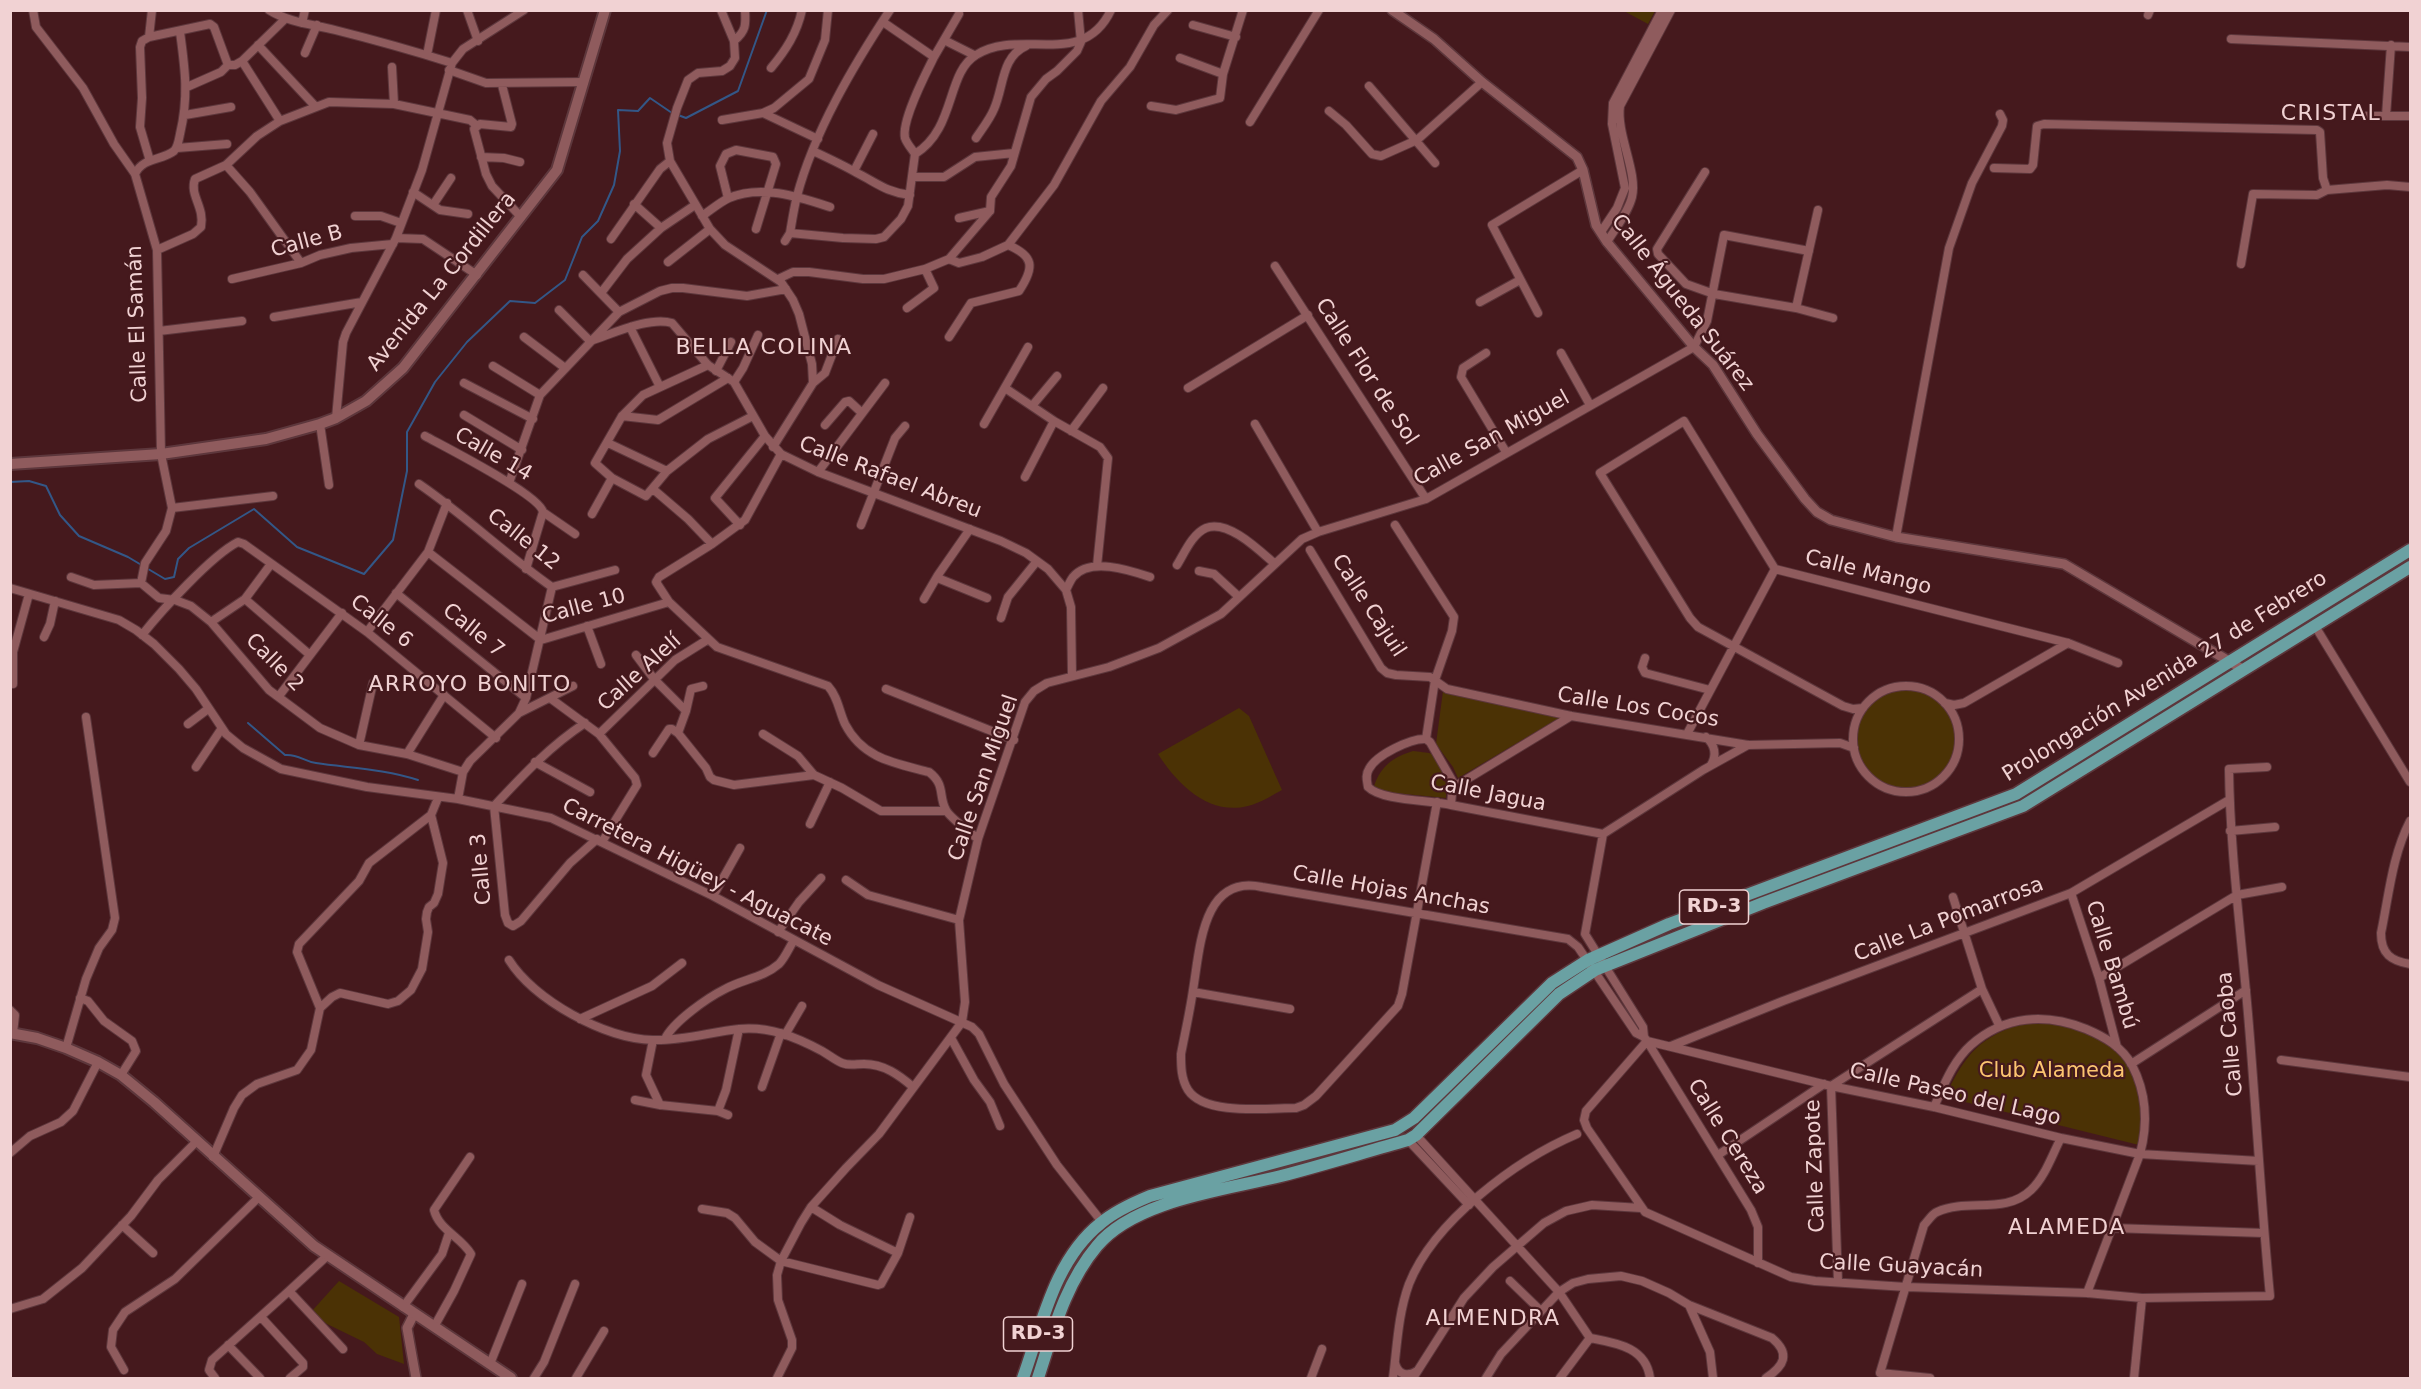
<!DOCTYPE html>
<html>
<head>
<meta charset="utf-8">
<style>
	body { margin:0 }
	#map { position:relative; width:2421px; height:1389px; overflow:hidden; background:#45191d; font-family:"DejaVu Sans",sans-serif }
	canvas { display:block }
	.frame { position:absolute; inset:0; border:12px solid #f1d2d3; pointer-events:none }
</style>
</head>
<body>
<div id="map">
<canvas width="2421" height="1389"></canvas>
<div class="frame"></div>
</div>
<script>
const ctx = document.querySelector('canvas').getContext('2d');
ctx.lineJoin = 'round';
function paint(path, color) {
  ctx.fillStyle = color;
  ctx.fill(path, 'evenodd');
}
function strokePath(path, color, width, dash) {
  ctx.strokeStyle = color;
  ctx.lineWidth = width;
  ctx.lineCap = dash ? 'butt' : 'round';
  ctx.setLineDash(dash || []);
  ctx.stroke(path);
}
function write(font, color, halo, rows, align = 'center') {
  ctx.font = font + ' "DejaVu Sans",sans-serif';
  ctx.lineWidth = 4.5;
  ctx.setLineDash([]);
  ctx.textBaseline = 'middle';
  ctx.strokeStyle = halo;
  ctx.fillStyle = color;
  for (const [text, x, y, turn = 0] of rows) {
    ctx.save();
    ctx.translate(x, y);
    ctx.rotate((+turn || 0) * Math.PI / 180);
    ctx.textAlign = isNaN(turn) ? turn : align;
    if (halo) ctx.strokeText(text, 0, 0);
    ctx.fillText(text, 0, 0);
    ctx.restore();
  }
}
paint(new Path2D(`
	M 1653,11 L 1655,11 L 1648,24 L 1624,11 Z
	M1857 739a49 49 0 1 1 98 0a49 49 0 1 1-98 0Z
	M 1443,691 L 1559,718 L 1458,778 L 1453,767 L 1436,744 Z
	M 1239,708 L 1249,716 L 1282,790 C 1271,796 1260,803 1248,806 C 1209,816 1177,784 1158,754 Z
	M 1413,751 C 1418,752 1427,752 1432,754 C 1448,762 1447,784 1446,798 L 1385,792 L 1374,786 C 1381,766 1393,757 1413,751 Z
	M 2027,1022 L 2063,1023 L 2108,1042 L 2129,1066 L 2140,1097 L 2143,1120 L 2139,1145 L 1945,1097 C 1966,1053 1979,1037 2027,1022 Z
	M 339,1281 L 399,1317 L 404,1364 L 377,1354 L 364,1342 L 327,1324 L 311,1312 Z`), '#4b3205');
strokePath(new Path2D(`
	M 678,115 L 686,118 L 738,91 L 767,10
	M 10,482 L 29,481 L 46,486 L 60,515 L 79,536 L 128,557 L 165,579 L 174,577 L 178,559 L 189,548 L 254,509 L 297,547 L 364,574 L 393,540 L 407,471 L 407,432 L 435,382 L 467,342 L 510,301 L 535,303 L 565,280 L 582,237 L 598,221 L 614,185 L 620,151 L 618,110 L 638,111 L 650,98 L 672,113
	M 248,723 L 285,755 C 299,754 303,761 316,763 C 350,768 385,769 418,780`), '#335787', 2);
const minor = new Path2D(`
	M 33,10 L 36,27 L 83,88 L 114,144 L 135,174 L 157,250 L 161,454 L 172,508 L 166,531 L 145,563 L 141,583
	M 269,10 C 290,23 312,24 335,30 C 375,40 414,51 452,63
	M 467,10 L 478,41
	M 721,10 L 734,41 L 735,58 L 730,66 L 722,71 L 698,73 L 688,80 L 677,108 L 667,143 L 670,161 L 710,229 L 725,245 L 781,282 L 793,300 L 799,314 L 812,364 L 813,383 L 773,447
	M 2148,15 L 2150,10
	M 302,23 L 305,10
	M 1193,25 L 1236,37
	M 149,37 L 210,24 L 214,27 L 228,65
	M 2231,39 L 2410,47
	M 944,40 L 974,55
	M 734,41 C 746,31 746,25 745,10
	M 258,45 L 315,106
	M 305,53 L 317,25
	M 427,55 L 436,10
	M 934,57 L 959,14
	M 1180,58 L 1223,74
	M 392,67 L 394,104
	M 771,68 C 786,50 797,33 802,10
	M 449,70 L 486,83 L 584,82
	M 502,85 L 512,124 L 511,127 L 480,124 L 474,129 L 486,174 L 492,186 L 521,217
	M 1369,86 L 1435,163
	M 187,87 L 221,72 L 228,65 L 235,65 L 242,61
	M 1151,106 L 1176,110 L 1220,98 L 1223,74 L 1243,10
	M 1329,111 L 1346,125 L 1372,154 L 1381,156 L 1417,140 L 1482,82
	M 763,113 L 818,139
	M 185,115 L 231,107
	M 2366,116 L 2410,116
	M 2386,116 L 2391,45
	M 722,120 L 763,113 L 774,108 L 809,79 L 825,40 L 828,10
	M 280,121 L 242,61 L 284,20
	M 1250,122 L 1319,10
	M 976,138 C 982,129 990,119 994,109 C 1004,87 1001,57 1026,46
	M 177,148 L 227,144
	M 813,151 C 828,158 843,165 857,173 C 877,183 886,192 910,195
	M 915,154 C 956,129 946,73 976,55 C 1020,27 1083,70 1111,10
	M 481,157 L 504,158 L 520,162
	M 150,161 L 140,127 L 142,98 L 140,47 L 142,41 L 149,37 L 152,10
	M 226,165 L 250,192 L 301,263
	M 1994,168 L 2030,169 L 2033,165 L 2037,126 L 2044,124 L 2317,130 L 2320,132 L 2323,178 L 2327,190
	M 854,171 L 873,134
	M 1705,172 L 1657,249 L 1658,254 L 1686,284 L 1714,294 L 1796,308 L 1833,318
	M 135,174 C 143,157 161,161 174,151 C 178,147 179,139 180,134 C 189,96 185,69 180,32
	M 913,177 L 944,177 L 975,157 L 1014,153
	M 413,192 L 440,210 L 468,214
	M 728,198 L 720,166 L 726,154 L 736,150 L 773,157 L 776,164 L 756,229
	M 634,204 L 661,228
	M 433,205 L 451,178
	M 355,216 L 381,216 L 401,223
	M 702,216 C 711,210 720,202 729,198 C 761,184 799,197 830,207
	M 959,218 L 990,211
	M 1601,232 L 1617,208 L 1625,188 L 1612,124 L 1613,103 L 1662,10
	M 790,233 L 843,238 L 876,239 L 884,237 L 901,219 L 908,206 L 915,154 C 912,149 907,144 905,138 C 901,121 926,73 934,57 L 883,22
	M 396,238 L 423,239 L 477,275
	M 611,239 L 660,169 L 670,161
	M 785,241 L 790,233 C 792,221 794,208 797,196 C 814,132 853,66 890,10
	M 1607,242 C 1615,229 1628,213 1632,197 C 1638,172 1616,134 1620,106 L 1671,10
	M 157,250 L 193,234 L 201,227 C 205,207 189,195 195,179 L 226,165 L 257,136 L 280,121 L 329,102 L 394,104 L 470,120 L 476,125
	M 949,259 L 959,263 L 982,257 L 1008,245 L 1054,185 L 1101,101 L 1130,67 L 1154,25 L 1168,10
	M 668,262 L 710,229
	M 2241,264 L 2253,194 L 2317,195 L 2327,190 L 2387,185 L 2410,187
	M 1275,266 L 1426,499
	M 583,275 L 619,312
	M 232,279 L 301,263 L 320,255 L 351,248 L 393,244
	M 778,279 L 793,272 L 809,272 L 863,279 L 884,279 L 925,269 L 949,259 L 990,211 L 991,197 L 1011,166 L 1031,97 L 1046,79 L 1057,71 L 1077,51 L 1081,42 L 1078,10
	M 601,293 L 627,259 L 661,228 L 695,205
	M 1480,302 L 1520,280
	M 907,308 L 934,288 L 925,269
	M 1796,308 L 1818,210
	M 559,310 L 590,341 C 612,334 650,316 672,323 L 708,365 L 734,382 L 765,436 L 781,454 L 818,472 L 1001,541 L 1026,553 L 1048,569 L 1066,590 L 1071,607 L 1072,676
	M 1538,313 L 1492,225 L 1583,170
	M 274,317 L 362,302
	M 630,327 L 660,387
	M 159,331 L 242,321
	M 524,337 L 565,368
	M 949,337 L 971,303 L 1019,291 C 1035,267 1034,256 1008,245
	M 1486,353 L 1463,368 L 1461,377 L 1506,452
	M 1561,353 L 1590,405
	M 708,365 L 643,395 L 622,416 L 595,463 L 612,478 L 646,496 L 667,471 L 708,439 L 753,416
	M 493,366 L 540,395
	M 716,371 L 731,342
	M 734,382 L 743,368 L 758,335
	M 464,383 L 533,419
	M 813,383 L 825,373 L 838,339
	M 1005,388 L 1054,421 L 1100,447 L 1108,458 L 1097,566
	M 1188,388 L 1308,315
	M 1032,406 L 1057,376
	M 464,415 L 522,450
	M 622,416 L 658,420 L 728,378
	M 336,418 L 343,342 L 346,333 L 396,238 L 422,170 L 452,63 L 463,49 L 524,10
	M 320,424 L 329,485
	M 984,424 L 1028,347
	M 1255,424 L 1318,532
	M 825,425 L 845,402 L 849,401 L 862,413
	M 1071,431 L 1103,388
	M 425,436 C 445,447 540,495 543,512 L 526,569
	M 608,443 L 667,471
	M 781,454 L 745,520 L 712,544 L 659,577 L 656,582 L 669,602 L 717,647 L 828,686 C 838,697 839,711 845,724 C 863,759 895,763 929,772 C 946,785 938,796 946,810 C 950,818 970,832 978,839
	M 818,472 L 885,383
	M 1025,477 L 1054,421
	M 509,483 L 540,395 L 619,312 L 660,291 L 672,288 L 683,288 L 747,296 L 786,289
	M 419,484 C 466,516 506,555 552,587
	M 653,489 L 688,519 L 712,544
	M 172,508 L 273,496
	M 543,512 L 575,534
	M 592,514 L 612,478
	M 740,525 L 715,498 L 765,436
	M 861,525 L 895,438 L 905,426
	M 1395,525 L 1454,617 L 1452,631 L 1435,680 L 1426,739
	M 970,529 L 938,575 L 940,579 L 987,598
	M 1896,537 L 1949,248 L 1972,183 L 2002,126 L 2003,120 L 2000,114
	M 1310,550 L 1381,668 L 1387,673 L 1396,675 L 1430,677 L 1447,689 L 1571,716 L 1748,745 L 1840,743 L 1854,748
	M 428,552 L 541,640 L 669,602
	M 1177,565 C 1184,554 1192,534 1206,528 C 1228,519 1260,551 1275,564
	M 1199,571 L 1214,574 L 1239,597
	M 71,577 L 94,585 L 141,583 L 159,598 L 175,600 L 191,606 L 211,622 L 269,690 L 320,728 L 359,745 L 407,754 L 463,772
	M 552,587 L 615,570
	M 10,588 L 119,620 L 136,630 L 154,644 L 179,669 L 196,689 L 226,734 L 243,748 L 281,769 L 367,787 L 458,799 L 551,818 L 713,896 L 878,985 L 972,1027 L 979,1034 L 1004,1084 L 1057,1165 L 1102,1222
	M 1066,590 C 1068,586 1070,581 1073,577 C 1090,557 1129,570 1150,577
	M 396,593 L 526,698
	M 245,599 L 310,655
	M 924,599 L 938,575
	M 1001,618 L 1008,597 L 1037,561
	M 211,622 L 245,599 L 271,564
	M 587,626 L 601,664
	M 2315,626 L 2410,782
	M 367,632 L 428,552 L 447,503
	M 142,635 C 161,611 212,555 238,542 L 244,544 L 367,632 L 496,738
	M 44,637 L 50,624 L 55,601
	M 636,655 L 654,679 L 686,711 L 678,733
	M 1645,658 L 1642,667 L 1645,673 L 1710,690
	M 13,684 L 13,652 L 29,594
	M1853 739a53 53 0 1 1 106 0a53 53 0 1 1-106 0Z
	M 886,689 L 1014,740
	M 279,696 L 342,613
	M 550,698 L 599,734 L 635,778 L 637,785 L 602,842
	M 1945,703 L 1954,705 L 1964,703 L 2068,643
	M 1863,708 L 1853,709 L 1843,706 L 1698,627 L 1690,618 L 1600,473 L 1684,421 L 1775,569 L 2068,643 L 2118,663
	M 686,711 L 691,689 L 703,686
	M 519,713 L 573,686
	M 585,723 C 550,746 523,775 494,806 L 505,915 L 508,923 L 513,926 L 521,921 L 570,863 L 597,839
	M 188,724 L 208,709
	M 599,734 L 675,660 L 707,640
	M 763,734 L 798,756 L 814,775
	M 1687,734 L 1775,569
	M 1706,737 C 1715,745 1717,755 1711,765
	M 359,745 L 373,683
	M 653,753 L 669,729 L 672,729 L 678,733 L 706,768 L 710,777 L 714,780 L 734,785 L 814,775 L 842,788 L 881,811 L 946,811
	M 407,754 L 444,695
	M 535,762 L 590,792
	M 196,767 L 222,728
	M 1454,787 L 1571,716
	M 458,799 L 463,772 L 470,761 L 519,713 L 526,698 L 552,587
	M 1437,802 L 1402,994 L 1398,1006 L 1316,1096 L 1304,1105 L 1296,1108 C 1268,1108 1205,1116 1188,1090 C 1181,1079 1181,1066 1181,1054 C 1185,1033 1190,1011 1193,990 C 1200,949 1202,874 1262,887 L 1568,939 L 1578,947 L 1636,1033 L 1644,1037 L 1647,1041 L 1751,1210 L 1758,1227 L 1758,1263
	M 1451,805 L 1453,782 L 1430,742 L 1426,739 C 1411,738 1376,755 1369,769 C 1365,775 1367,781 1368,787 C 1382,801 1430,800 1451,805 L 1603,834
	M 2410,821 C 2392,856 2389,895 2381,933 C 2381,954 2391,961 2410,964
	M 810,824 L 830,782
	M 2230,831 L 2275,827
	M 1603,834 L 1585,934 L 1643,1027 L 1644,1037
	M 1603,834 L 1703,770 L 1748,745
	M 846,880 L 868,895 L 959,920
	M 2071,893 L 2099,978 L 2117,1047
	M 713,896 L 740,848
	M 1953,897 L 1982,989 L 1999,1025
	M 778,932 L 799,902 L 821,878
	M 509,960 C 534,1000 605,1039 653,1040 C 681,1041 711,1032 739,1029 C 769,1026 796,1037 822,1051 C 829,1055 835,1060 842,1063 C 849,1066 856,1064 864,1064 C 884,1064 899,1075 913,1087
	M 2099,978 L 2237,895 L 2282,887
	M 1193,992 L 1290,1009
	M 80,998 L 88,1001 L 104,1021 L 132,1041 L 136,1051 L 121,1075
	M 320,1008 L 332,997 L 340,993 L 388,1004 L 398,1001 L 411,990 L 422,969 L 428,932 L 426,919 L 427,912 L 429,907 L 434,903 L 438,894 L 443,863 L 431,815 L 438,798
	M 10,1010 L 15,1015 L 13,1033
	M 580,1019 L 652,986 L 682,963
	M 785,1035 L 802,1006
	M 951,1038 L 974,1080 L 990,1102 L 1000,1126
	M 665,1039 C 673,1022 707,998 725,989 C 743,979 763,978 779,964 C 785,958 789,948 794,940
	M 653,1040 L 646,1075 L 660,1105
	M 1671,1046 L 1783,1001 L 2071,893 L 2229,800
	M 66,1048 L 86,979 L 99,948 L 112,930 L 115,918 L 86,717
	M 2281,1060 L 2410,1077
	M 2131,1064 L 2246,990
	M 762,1087 L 781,1033
	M 635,1100 L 660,1105 L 718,1111 L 728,1115
	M 1934,1107 C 1944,1085 1953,1061 1971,1045 C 2005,1015 2046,1013 2086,1029 C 2105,1037 2122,1047 2132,1065 C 2147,1094 2148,1124 2140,1154 L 2087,1293
	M 718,1111 L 726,1090 L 739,1029
	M 1416,1135 L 1559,1292 L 1590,1338
	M 1408,1140 L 1469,1205
	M 10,1153 L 30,1136 L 61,1122 L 73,1111 L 98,1062
	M 1718,1155 L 1824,1084
	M 213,1157 L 234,1108 L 242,1095 L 257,1084 L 297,1070 L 311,1050 L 320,1008 L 297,952 L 299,944 L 359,881 L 369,863 L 431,815
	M 2259,1161 L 2140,1154 L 2061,1138 L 1934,1107 L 1831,1086 L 1647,1041 L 1586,1111 L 1584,1120 L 1587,1128 L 1645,1212 L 1791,1277 L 1815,1281 L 1906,1287 L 2087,1293 L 2142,1298 L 2270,1296 C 2261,1202 2256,1108 2248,1014 C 2241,932 2230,851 2229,769 L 2267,767
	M 811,1207 L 840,1225 L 898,1253
	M 702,1209 L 727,1213 L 735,1218 L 755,1242 L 781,1261 L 878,1285 L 881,1284 L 898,1253 L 910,1217
	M 122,1225 L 153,1253
	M 2112,1228 L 2264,1233
	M 1510,1281 L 1541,1311
	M 1838,1282 L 1831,1086 L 1982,989
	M 289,1291 L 327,1256
	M 1689,1305 L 1710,1352 L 1713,1378
	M 403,1307 L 442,1254 L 449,1233
	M 10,1309 L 43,1299 L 82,1268 L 131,1216 L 158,1180 L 196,1142
	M 261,1317 L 303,1363 L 303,1367 L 290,1378
	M 434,1327 L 454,1291 L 471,1254 C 461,1237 439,1230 434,1210 L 470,1157
	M 1590,1338 C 1616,1343 1646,1347 1650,1378
	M 228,1345 L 260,1378
	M 1395,1363 C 1398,1375 1408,1377 1417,1371
	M 490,1364 L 522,1284
	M 124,1370 L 111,1347 L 113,1330 L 125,1312 L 175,1279 L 259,1197
	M 215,1378 L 209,1370 L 212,1360 L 289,1291 L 343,1349
	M 534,1378 L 544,1362 L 575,1284
	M 576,1378 L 604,1331
	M 777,1378 L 792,1348 L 792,1340 L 778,1300 L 777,1275 L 781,1261 L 801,1223 L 811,1207 L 846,1168 L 879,1134 L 962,1022 L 965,1002 L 959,920 L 978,839 L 1025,702 L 1034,691 L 1047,683 L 1109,667 L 1159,648 L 1221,614 L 1302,539 L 1318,532 L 1426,499 L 1694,347 L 1707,321 L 1724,235 L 1809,251
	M 1311,1378 L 1322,1349
	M 1393,1378 C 1397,1347 1398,1314 1409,1284 C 1434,1221 1516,1160 1577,1134
	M 1413,1378 L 1464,1298 L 1493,1267 L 1544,1223 L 1566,1211 L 1592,1205 L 1641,1208
	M 1486,1378 L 1501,1354 L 1559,1292 L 1573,1283 L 1588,1279 L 1621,1276 L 1642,1281 L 1669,1293 L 1689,1305 L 1772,1338 C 1791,1354 1784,1366 1766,1378
	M 1560,1378 L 1590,1338
	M 1930,1378 L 1880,1373 L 1924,1225 C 1928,1221 1932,1214 1937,1212 C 1968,1198 2005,1215 2031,1190 C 2045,1177 2052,1155 2061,1138
	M 2134,1378 L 2142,1298`);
const tertiary = new Path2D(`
	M 1392,10 L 1434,39 L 1482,82 L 1577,157 L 1583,170 L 1596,225 L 1607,242 L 1694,347 L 1713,365 L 1757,434 L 1805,499 L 1817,512 L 1831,520 L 1896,537 L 2064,564 L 2244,670
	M 414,1314 L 407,1328 L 416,1378`);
const secondary = new Path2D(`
	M 10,464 L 161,454 L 266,439 L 320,424 L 336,418 L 366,401 L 403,368 L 557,170 L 605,10
	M 10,1033 L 37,1038 L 66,1048 L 98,1062 L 121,1075 L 154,1102 L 314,1246 L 511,1378`);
const primary = new Path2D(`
	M 1023,1378 C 1042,1325 1054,1260 1101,1223 C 1115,1211 1133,1203 1150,1196 L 1395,1130 L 1414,1118 L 1552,983 L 1588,960 L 1669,924 L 2016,794 L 2410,550
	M 1038,1378 C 1053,1332 1065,1284 1097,1246 C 1135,1200 1225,1190 1281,1176 C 1323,1165 1365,1152 1408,1140 L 1416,1135 L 1559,994 L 1595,970 L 1763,903 L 2023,806 L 2410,567`);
strokePath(minor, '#5d373c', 10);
strokePath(tertiary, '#5d373c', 12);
strokePath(secondary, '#5d373c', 14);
strokePath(primary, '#5d373c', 15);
strokePath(minor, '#8f5b5d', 8);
strokePath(tertiary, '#8f5b5d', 9);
strokePath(secondary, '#8f5b5d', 10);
strokePath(primary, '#6aa1a3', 12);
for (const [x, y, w] of [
	[1714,907,69],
	[1038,1334,69]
]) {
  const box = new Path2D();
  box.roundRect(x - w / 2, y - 17, w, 34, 4.5);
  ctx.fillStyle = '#45191d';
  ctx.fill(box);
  strokePath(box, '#f1d2d3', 1.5);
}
write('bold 20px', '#f1d2d3', null, [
	["RD-3",1714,907],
	["RD-3",1038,1334]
]);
write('21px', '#f1d2d3', '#45191d', [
	["Calle B",307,242,-15],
	["Avenida La Cordillera",442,282,-51],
	["Calle Águeda Suárez",1682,303,52],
	["Calle El Samán",138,324,-92],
	["Calle Flor de Sol",1366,372,57],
	["Calle San Miguel",1492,439,-29],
	["Calle 14",493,455,30],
	["Calle Rafael Abreu",890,478,21],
	["Calle 12",523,540,38],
	["Calle Mango",1868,573,14],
	["Calle Cajuil",1368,606,57],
	["Calle 10",584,607,-15],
	["Calle 6",381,622,38],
	["Calle 7",473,631,39],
	["Calle 2",274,663,45],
	["Calle Alelí",640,673,-42],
	["Prolongación Avenida 27 de Febrero",2165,677,-32],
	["Calle Los Cocos",1638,708,9],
	["Calle San Miguel",984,778,-71],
	["Calle Jagua",1488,794,11],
	["Calle 3",482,869,-95],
	["Carretera Higüey - Aguacate",697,873,27],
	["Calle Hojas Anchas",1391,891,10],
	["Calle La Pomarrosa",1949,920,-21],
	["Calle Bambú",2111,965,73],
	["Calle Caoba",2231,1034,-95],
	["Calle Paseo del Lago",1955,1095,13],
	["Calle Cereza",1727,1137,58],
	["Calle Zapote",1816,1166,-92],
	["Calle Guayacán",1901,1267,3]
]);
write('21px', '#fcc570', '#45191d', [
	["Club Alameda",2052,1072]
]);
ctx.letterSpacing = '1.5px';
write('22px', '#f1d2d3', '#45191d', [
	["CRISTAL",2331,114],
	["BELLA COLINA",764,348],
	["ARROYO BONITO",470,685],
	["ALAMEDA",2067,1228],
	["ALMENDRA",1493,1319]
]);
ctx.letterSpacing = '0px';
</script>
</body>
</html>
